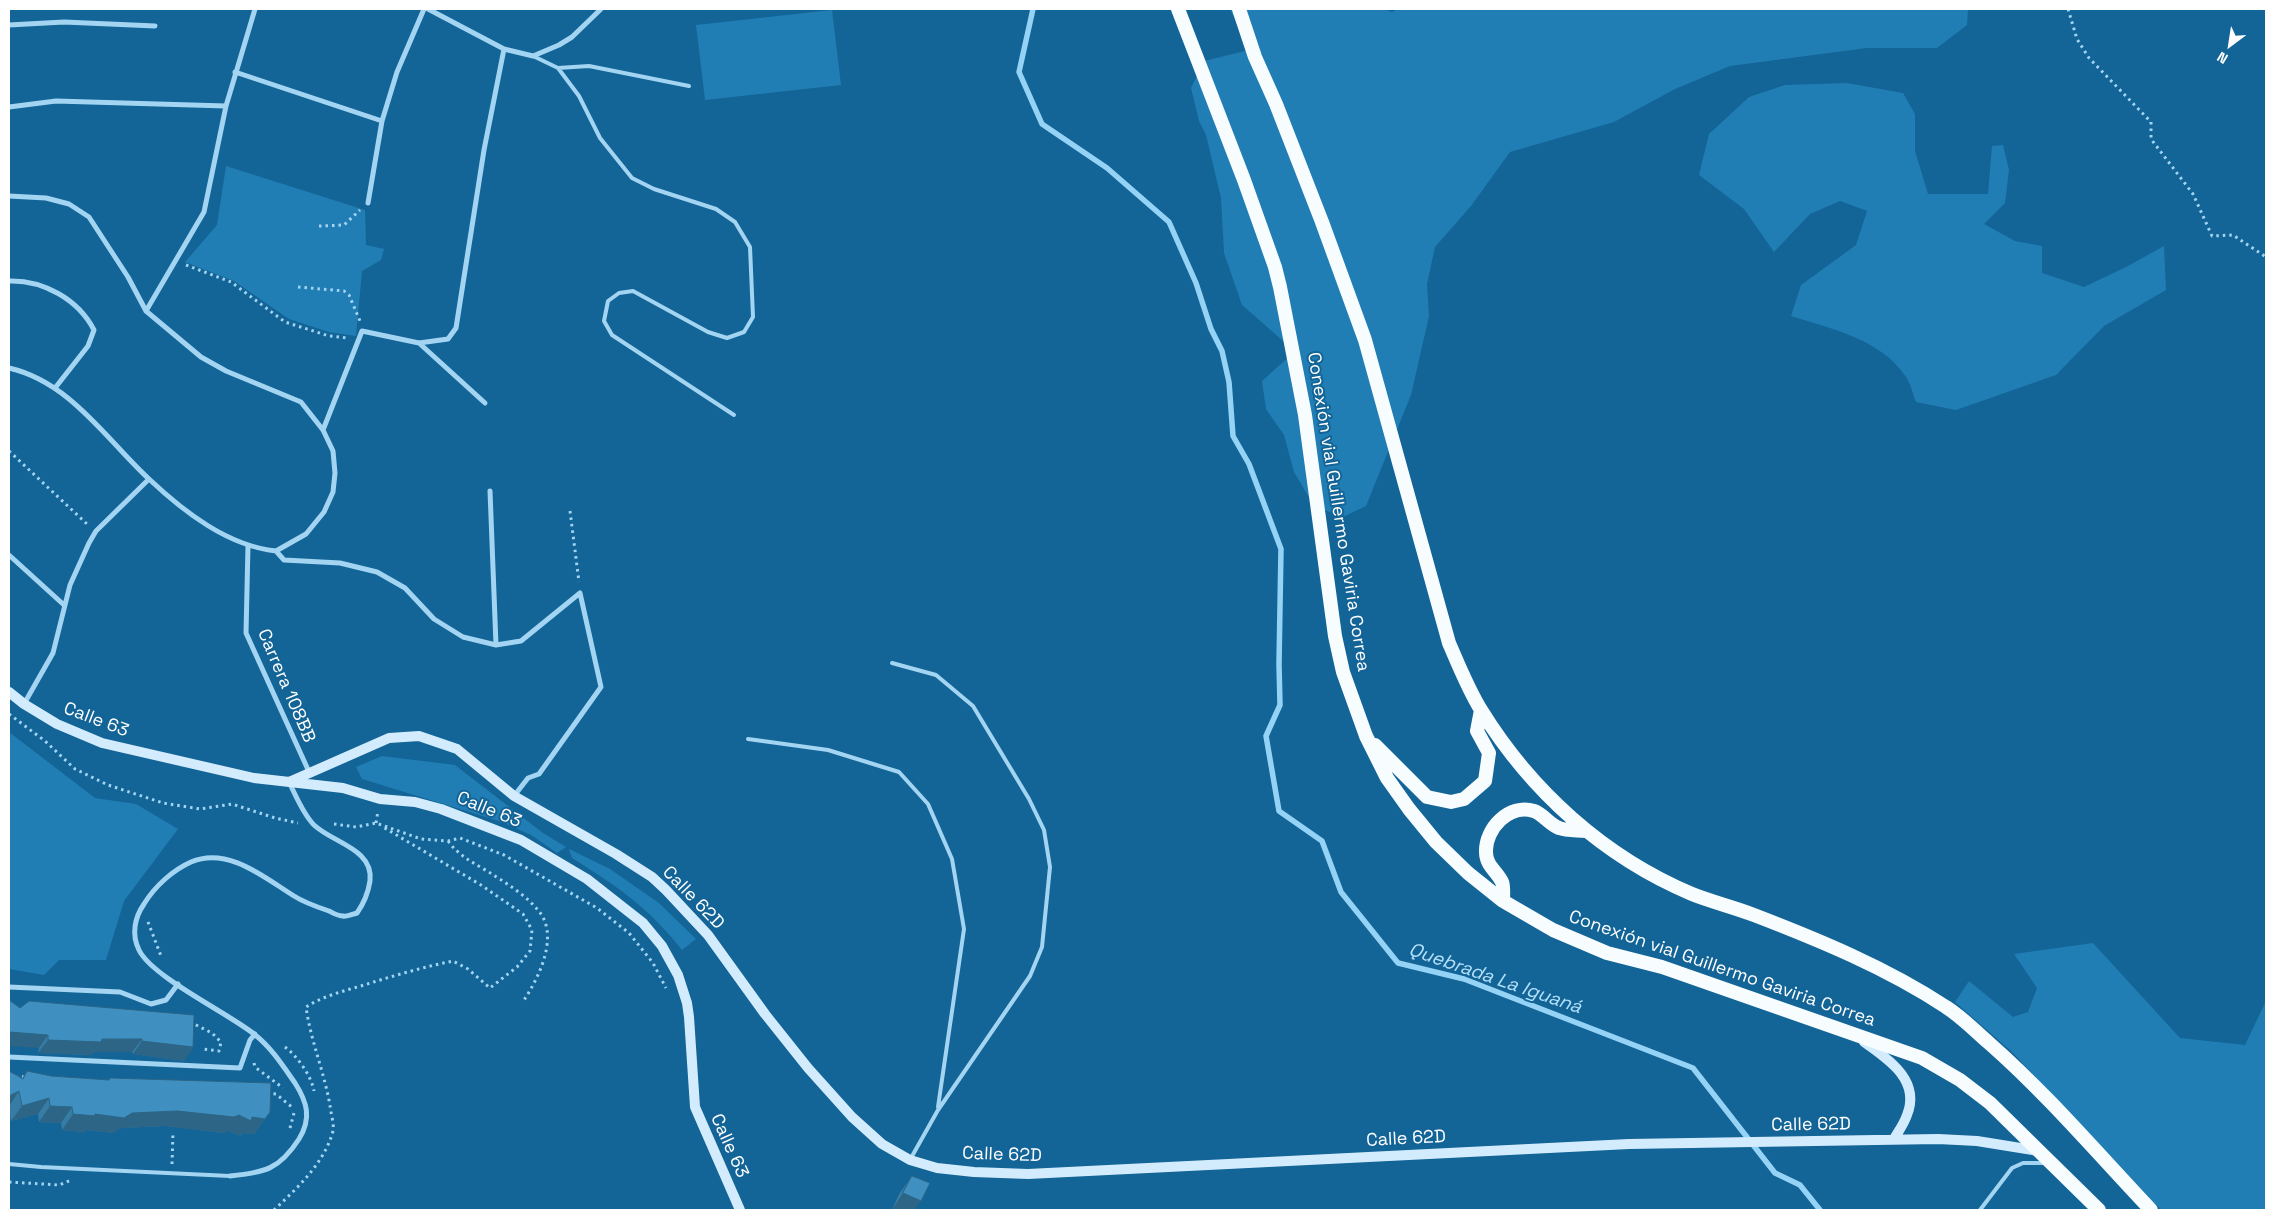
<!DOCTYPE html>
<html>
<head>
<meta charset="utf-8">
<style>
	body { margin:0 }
	#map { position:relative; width:2275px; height:1219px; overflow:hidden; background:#136497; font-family:"Space Grotesk",sans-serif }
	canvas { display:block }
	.frame { position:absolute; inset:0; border:10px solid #fff; pointer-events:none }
	.north { position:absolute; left:2205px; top:20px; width:50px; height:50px; -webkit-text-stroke:4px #136497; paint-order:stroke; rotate:211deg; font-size:14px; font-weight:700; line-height:20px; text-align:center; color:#fff }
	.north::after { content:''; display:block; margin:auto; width:18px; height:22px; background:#fff; clip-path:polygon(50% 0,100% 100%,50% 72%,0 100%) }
</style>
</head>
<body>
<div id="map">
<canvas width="2275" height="1219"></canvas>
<div class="frame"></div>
<div class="north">N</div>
</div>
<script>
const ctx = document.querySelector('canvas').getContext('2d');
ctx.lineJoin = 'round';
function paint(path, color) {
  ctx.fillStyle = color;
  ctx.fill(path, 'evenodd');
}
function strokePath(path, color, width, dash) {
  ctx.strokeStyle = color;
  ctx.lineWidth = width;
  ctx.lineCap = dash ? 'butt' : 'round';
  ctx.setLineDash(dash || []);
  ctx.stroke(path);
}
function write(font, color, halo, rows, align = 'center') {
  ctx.font = font + ' "Space Grotesk",sans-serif';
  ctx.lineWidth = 4;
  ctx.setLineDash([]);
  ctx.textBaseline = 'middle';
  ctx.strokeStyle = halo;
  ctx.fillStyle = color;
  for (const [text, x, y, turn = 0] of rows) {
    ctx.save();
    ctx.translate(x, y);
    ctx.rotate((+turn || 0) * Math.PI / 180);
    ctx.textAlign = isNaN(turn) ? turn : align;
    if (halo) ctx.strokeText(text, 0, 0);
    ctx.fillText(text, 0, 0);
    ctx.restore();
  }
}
paint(new Path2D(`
	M 1230,9 L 1383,9 L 1392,12 L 1398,9 L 1968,9 L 1967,25 L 1937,48 L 1867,48 L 1730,66 L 1675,89 L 1614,122 L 1510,152 L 1471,206 L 1435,247 L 1427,284 L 1429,316 L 1411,395 L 1366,506 L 1343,517 L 1314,506 L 1294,472 L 1284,435 L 1266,409 L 1262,381 L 1293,353 L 1282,340 L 1242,305 L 1224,253 L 1221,198 L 1206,135 L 1199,121 L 1191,88 L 1204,61 L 1249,50 Z
	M 832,10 L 841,85 L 705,100 L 696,25 Z
	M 1847,83 L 1903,93 L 1915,114 L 1915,151 L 1928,194 L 1988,194 L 1992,146 L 2003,145 L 2009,170 L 2005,203 L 1984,224 L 2015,241 L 2042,246 L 2042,273 L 2084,287 L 2128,266 L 2164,246 L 2166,290 L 2104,326 L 2056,375 L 1956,410 L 1916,402 C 1913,395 1911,384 1906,377 C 1881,339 1832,329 1791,316 L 1801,285 L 1856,245 L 1867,211 L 1840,201 L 1810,214 L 1774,252 L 1744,209 L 1699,175 L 1709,134 L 1749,97 L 1785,85 Z
	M 226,166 L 365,210 L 366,245 L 384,249 L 381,260 L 362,271 L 356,336 L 329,332 L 289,319 L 234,281 L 185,262 L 217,225 Z
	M 9,732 L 95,798 L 136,804 L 178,829 L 124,901 L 106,960 L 59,960 L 44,975 L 9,969 Z
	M 382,756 L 455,765 L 543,833 L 566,847 L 557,853 L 531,835 L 502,822 L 362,779 L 356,767 Z
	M 569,849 L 610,869 L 659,903 L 696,939 L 682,950 C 647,906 618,887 572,858 Z
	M 2093,943 L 2180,1038 L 2245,1045 L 2266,1001 L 2266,1210 L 2161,1210 L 2012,1052 L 1955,1002 L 1969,981 L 2013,1017 L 2028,1012 L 2037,988 L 2014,954 Z`), '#217eb4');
strokePath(new Path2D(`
	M 1033,9 L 1019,72 L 1042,124 L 1107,168 L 1169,222 L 1196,283 L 1211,329 L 1222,351 L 1229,382 L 1233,436 L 1249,464 L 1281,549 L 1279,664 L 1280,705 L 1266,736 L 1279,811 L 1322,841 L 1341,892 L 1398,963 L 1464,979 L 1693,1068 L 1775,1173 L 1800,1185 L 1820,1210`), '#95d3f6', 5.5);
strokePath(new Path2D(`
	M 2068,9 L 2077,39 L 2089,58 L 2151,122 L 2151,139 L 2193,194 L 2212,236 L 2233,235 L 2266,257
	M 319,226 L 344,225 L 360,210
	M 186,265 L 231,282 L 285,322 L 329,336 L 349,338
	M 298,287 L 344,291 L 349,295 L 360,321
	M 9,451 L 87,524
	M 570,511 L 579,582
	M 9,714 L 45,741 L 75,769 L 108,785 L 163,803 L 200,809 L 232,804 L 275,818 L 298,823
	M 376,823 L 378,811
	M 334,824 L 356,827 L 376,823 L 421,839 L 448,841 L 460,838 L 504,855 L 597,908 L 629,933 L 653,963 L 666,988
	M 448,841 C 458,855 472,862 487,871 C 506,883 528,896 541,914 C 558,939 538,979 524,1000
	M 148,922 L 161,956
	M 190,1022 L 212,1033 L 221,1042 L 219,1051 L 202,1049
	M 285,1047 C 297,1056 311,1075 314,1091
	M 254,1063 L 255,1067 L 283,1088
	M 9,1076 L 26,1077
	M 267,1093 L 276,1094 L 293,1108
	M 290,1128 L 294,1113
	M 172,1164 L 173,1132
	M 9,1182 L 59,1185 L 71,1180
	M 274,1210 C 297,1188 324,1164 333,1131 C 334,1125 332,1118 331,1112 C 326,1076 311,1043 306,1007 C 323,996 344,991 364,985 C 393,976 423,967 453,961 L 468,969 L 490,988 L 517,967 L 530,951 L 532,930 L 523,914 L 481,885 L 383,827`), '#a3d5f3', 3, [2.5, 4]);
strokePath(new Path2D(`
	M 533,56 L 558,68 L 579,96 L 600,138 L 632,178 L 654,189 L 716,209 L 735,222 L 750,247 L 753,317 L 744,332 L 727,338 L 708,332 L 633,291 L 619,293 L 608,301 L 604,321 L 612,335 L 734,415
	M 558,68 L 589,66 L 689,86
	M 892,663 L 936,675 L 973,706 L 1029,799 L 1044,830 L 1050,867 L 1042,947 L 1030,976 L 938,1110 L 911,1158
	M 748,739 L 828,750 L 899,772 L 928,804 L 952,859 L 964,929 L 938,1107
	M 9,1164 L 41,1167 L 230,1176
	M 1980,1210 L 2012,1168 L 2023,1163 L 2045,1163`), '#a3d5f3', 4);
strokePath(new Path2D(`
	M 428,9 L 504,49 L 533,56 L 559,45 L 572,37 L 601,9
	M 9,25 L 64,22 L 155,26
	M 235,72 L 382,121
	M 9,107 L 56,101 L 226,106
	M 9,196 L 46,198 L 69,204 L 89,217 L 128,277 L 146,311 L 201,357 L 226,371 L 301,402 L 323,430 L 333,451 L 335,473 L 333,492 L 324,512 L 306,534 L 276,551 C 228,546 184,512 149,479 C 106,439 70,382 9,368
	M 368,203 L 382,121 L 397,72 L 424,9
	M 9,281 C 43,280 78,299 94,330 L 88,346 L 55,388
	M 146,311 L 204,212 L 226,106 L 255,9
	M 419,343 L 485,403
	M 323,430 L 362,331 L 419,343 L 448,339 L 456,328 L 484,150 L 504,49
	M 490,491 L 496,645
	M 248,546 L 246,633 L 310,774
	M 276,551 L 284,560 L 340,563 L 377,572 L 405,588 L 434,619 L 463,637 L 496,645 L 521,641 L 580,593 L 601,687 L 539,774 L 528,778 L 514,796
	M 9,555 L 64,605
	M 24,704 L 53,653 L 70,585 L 89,543 L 96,531 L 149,479
	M 9,987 L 120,992 L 151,1004 L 166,1000 L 178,984
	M 9,1057 L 240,1068 L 250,1040 L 255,1034
	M 230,1176 C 265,1172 279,1170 299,1139 C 312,1118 307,1102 295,1083 C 283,1066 271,1047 254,1034 C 228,1013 152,977 139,950 C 131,934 135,917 144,904 C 155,886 173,870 191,862 C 228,846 265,878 294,896 C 305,903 317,907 329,911 C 333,913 338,916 343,916 C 347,917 353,914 357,913 C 364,903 368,894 370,881 C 374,849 333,843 314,825 C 303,814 296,796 289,782`), '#a3d5f3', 5);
strokePath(new Path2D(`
	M 9,692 L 24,704 L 57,724 L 102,743 L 254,778 L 343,788 L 380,799 L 415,802 L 441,809 L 521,840 L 587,879 L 643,923 L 662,946 L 678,975 L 687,1003 L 689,1017 L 695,1107 L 740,1210
	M 289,782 L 389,738 L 419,736 L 457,749 L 514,796 L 616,854 L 652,877 L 666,890 L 708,935 L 765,1014 L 808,1068 L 852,1117 L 882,1144 L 910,1160 L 937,1168 L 974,1172 L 1028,1174 L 1629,1144 L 1938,1139 L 1977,1141 L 2039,1151
	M 1864,1042 C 1888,1059 1921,1080 1907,1115 C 1904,1124 1898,1132 1894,1139`), '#d3ecfd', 10);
strokePath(new Path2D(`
	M 1178,9 L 1244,180 L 1275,267 L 1280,287 L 1305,415 L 1335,636 L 1343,672 L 1366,736 L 1387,778 L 1409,809 L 1436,842 L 1468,873 L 1503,901 L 1553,930 L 1607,953 L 1662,967 L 1922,1058 L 1960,1080 L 1990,1103 L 2099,1210
	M 1239,9 L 1255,57 L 1276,104 L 1322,222 L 1365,340 L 1449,643 C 1459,666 1468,689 1481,710 C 1531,791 1604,857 1692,894 C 1712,902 1733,907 1754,915 C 1819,940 1887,968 1946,1007 C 1962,1017 1975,1031 1989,1043 C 2047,1094 2098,1154 2151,1210
	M 1375,745 L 1427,797 L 1451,802 L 1464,799 L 1485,781 L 1489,753 L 1477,731 L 1481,710
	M 1503,901 C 1503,895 1504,886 1502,882 C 1497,871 1486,866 1486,852 C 1485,829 1509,803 1534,811 C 1543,814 1550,825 1559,828 C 1567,831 1577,830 1586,831`), '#f7fcff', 14);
paint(new Path2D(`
	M 20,1008 L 193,1047 L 184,1061 L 133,1054 L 132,1052 L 94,1052 L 92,1055 L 38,1053 L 39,1048 Z
	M 9,1071 L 22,1078 L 27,1071 L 51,1076 L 108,1080 L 110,1078 L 270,1112 L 254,1134 L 243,1133 L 240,1136 L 228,1131 L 223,1133 L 166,1126 L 121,1128 L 113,1133 L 86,1130 L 84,1132 L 62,1130 L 61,1123 L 39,1122 L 38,1114 L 11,1121 L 9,1110 Z
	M 912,1176 L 914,1210 L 892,1210 L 899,1194 Z`), '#367ca5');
paint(new Path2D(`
	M 9,1032 L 48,1035 L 39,1048 L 9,1046 Z
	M 142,1039 L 132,1052 L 94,1052 L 92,1055 L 38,1053 L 48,1040 Z
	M 142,1041 L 193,1047 L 184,1061 L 133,1054 Z
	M 19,1091 L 9,1106 L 9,1096 Z
	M 49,1098 L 38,1114 L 11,1121 L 22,1106 Z
	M 50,1106 L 72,1107 L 61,1123 L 39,1122 Z
	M 177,1111 L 239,1115 L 265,1119 L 254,1134 L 243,1133 L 240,1136 L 228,1131 L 223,1133 L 166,1126 L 121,1128 L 113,1133 L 86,1130 L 84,1132 L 62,1130 L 73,1114 Z
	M 903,1193 L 921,1201 L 914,1210 L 892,1210 Z`), '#2c6586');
const building = new Path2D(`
	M 9,1000 L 20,1008 L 29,1001 L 194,1015 L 193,1047 L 142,1041 L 142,1039 L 102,1039 L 101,1042 L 48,1040 L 48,1035 L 9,1032 Z
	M 9,1071 L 23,1079 L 27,1071 L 51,1076 L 109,1080 L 110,1078 L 271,1083 L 270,1112 L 265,1119 L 252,1117 L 251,1121 L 239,1115 L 234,1117 L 177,1111 L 132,1113 L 124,1118 L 95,1114 L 95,1116 L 73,1114 L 72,1107 L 50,1106 L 49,1098 L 22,1106 L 19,1091 L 9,1096 Z
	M 912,1176 L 930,1183 L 921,1201 L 903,1193 Z`);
paint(building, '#3f90c0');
strokePath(building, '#2c6586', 1);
write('18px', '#fff', '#136497', [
	["Conexión vial Guillermo Gaviria Correa",1338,512,81],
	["Carrera 108BB",286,686,67],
	["Calle 63",96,720,21],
	["Calle 63",489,810,22],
	["Calle 62D",693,898,46],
	["Conexión vial Guillermo Gaviria Correa",1722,969,19],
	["Calle 62D",1811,1125,-1],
	["Calle 62D",1406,1139,-3],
	["Calle 63",729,1146,66],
	["Calle 62D",1002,1155,2]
]);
write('italic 19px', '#b4e1fa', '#136497', [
	["Quebrada La Iguaná",1495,979,19]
]);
</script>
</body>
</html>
